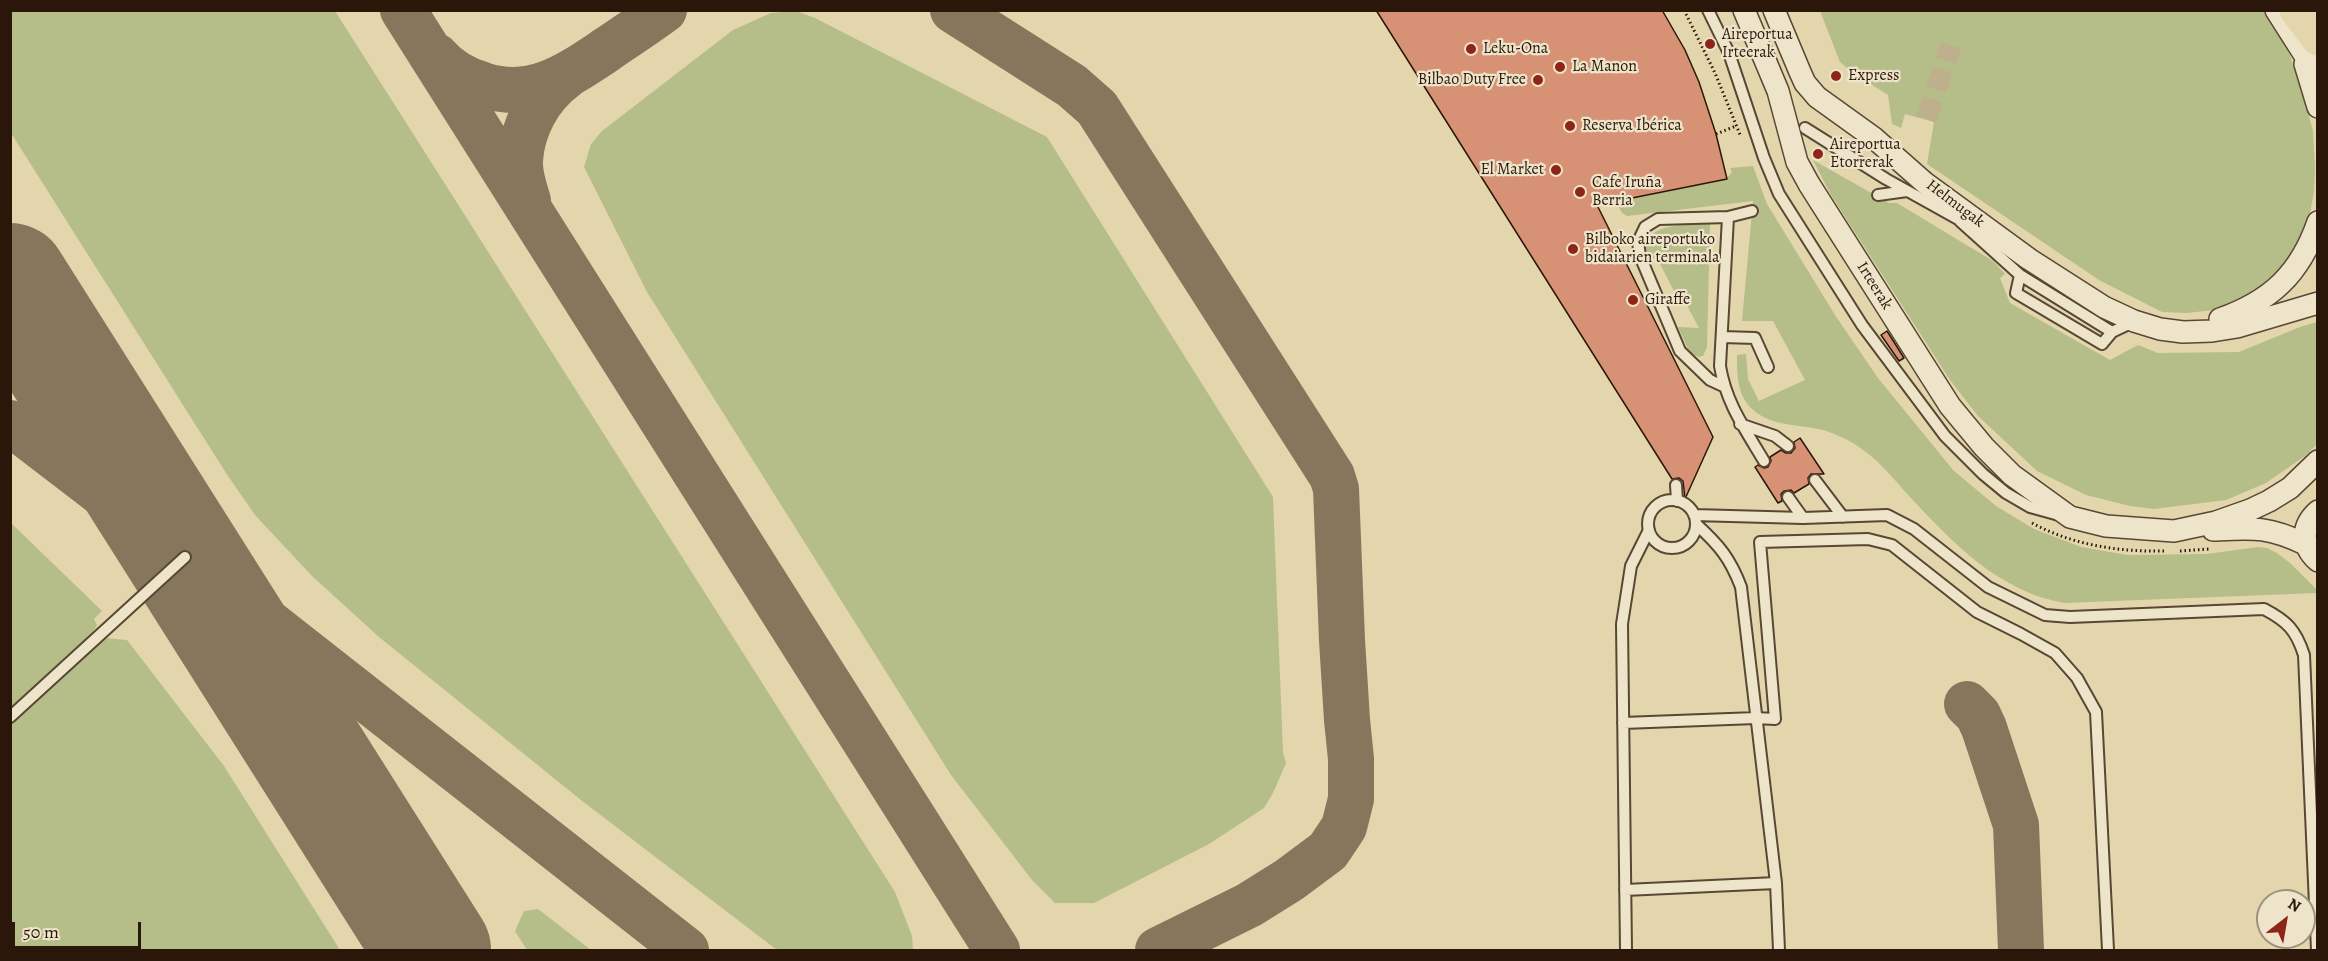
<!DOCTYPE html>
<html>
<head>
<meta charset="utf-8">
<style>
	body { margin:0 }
	#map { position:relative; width:2328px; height:961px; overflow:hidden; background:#e3d6ad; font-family:Alegreya,serif }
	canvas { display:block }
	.frame { position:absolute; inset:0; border:12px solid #2a170a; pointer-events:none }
	.north { position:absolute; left:2256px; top:889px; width:60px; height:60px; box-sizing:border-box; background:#ede4ca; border:2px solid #9f927d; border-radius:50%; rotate:31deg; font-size:16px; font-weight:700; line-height:24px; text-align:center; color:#2a170a }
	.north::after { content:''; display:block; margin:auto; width:21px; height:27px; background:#8f2418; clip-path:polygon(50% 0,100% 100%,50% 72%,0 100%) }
	.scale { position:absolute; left:12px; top:922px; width:129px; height:27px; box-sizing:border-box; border:3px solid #2a170a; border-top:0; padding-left:8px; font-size:18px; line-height:21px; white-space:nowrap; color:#2a170a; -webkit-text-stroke:4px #ede4ca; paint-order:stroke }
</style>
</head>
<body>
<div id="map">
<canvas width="2328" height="961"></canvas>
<div class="frame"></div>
<div class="north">N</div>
<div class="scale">50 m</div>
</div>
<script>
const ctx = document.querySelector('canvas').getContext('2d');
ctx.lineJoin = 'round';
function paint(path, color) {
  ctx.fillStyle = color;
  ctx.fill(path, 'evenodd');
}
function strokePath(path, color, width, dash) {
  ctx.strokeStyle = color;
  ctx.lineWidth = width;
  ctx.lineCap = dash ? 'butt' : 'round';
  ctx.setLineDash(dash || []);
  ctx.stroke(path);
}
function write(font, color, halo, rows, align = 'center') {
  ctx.font = font + ' Alegreya,serif';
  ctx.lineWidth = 4.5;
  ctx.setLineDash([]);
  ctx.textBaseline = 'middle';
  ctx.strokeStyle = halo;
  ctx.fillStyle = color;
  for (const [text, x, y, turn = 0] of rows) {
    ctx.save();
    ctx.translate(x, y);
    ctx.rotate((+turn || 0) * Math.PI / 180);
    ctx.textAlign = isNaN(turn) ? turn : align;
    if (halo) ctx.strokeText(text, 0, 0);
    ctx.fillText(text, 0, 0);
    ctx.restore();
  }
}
paint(new Path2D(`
	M 11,10 L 335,11 L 895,892 L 912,936 L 913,950 L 778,950 L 773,947 L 581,800 L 379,637 L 312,576 L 255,515 L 226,473 L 11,133 Z
	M 796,11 L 815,18 L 1047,137 L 1273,497 L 1283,753 L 1286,763 L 1273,793 L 1264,808 L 1209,844 L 1094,903 L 1055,903 L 1032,880 L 951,775 L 647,292 L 584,167 L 591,144 L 602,131 L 733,30 L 771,13 Z
	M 1820,11 L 2266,11 L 2290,55 L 2305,102 L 2313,131 L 2315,168 L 2314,192 L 2309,219 L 2284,266 L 2264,284 L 2238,300 L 2214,310 L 2187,313 L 2162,312 L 2099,280 L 1927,164 L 1934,122 L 1905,114 L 1901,128 L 1892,124 L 1888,95 L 1852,72 L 1840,62 Z
	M 1813,160 L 1889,203 L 1897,203 L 1993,261 L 2005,274 L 2000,278 L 2010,303 L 2110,360 L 2138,345 L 2158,353 L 2239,352 L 2300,327 L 2317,322 L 2317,444 L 2305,456 L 2266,483 L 2226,500 L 2154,509 L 2130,506 L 2086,495 L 2037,471 L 1978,416 L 1950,380 L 1831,195 Z
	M 1753,166 L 1767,204 L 1835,315 L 1878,378 L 1953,470 L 1996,506 L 2034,529 L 2081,547 L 2128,555 L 2207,554 L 2258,547 L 2267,548 L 2277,553 L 2290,563 L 2317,590 L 2317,593 L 2064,603 C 1998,591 1953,543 1909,496 C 1893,478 1877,458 1856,445 C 1847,439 1833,433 1823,430 C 1798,424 1769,427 1750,407 C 1737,393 1737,374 1737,355 L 1746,354 L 1748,379 L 1759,401 L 1805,380 L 1773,321 L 1742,321 L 1753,201 L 1627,216 L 1622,213 L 1616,202 L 1726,179 L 1732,172 L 1730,168 Z
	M 1710,224 L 1707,347 L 1703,356 L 1699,357 L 1690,353 L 1678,327 L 1699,328 L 1682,296 L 1676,295 L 1657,258 L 1644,258 C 1643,220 1683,226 1710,224 Z
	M 11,523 L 102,611 L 94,619 L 97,625 L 92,634 L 11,709 Z
	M 104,638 L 127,640 L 224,766 L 340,950 L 11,950 L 11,725 Z
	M 538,909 L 591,950 L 527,950 L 515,931 L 524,911 Z`), '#b5bd89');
strokePath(new Path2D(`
	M 403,10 L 997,950
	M 953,10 L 1072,86 L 1097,108 L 1332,476 L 1336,489 L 1342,640 L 1347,720 L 1351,759 L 1351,799 L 1344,827 L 1328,851 L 1289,880 L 1249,905 L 1158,950
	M 436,56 C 448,70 465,80 483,85 C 532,101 567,76 606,50 C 625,37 645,24 664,10
	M 528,201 C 524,188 519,174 520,160 C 522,128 539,96 565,77
	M 57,355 L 120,446 L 172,510 L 204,546
	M 10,423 L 185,557 L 686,950
	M 1967,704 L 1978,715 L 1984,728 L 2016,825 L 2021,950`), '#86765c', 46);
strokePath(new Path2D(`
	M 10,281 L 433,950`), '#86765c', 116);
const building = new Path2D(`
	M 1376,10 L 1662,10 L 1685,50 L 1699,82 L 1716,134 L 1727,179 L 1597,205 L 1713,437 L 1685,499 L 1683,481 L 1679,478 L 1672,479 Z
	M 1887,331 L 1904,358 L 1899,361 L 1881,335 Z
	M 1800,438 L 1824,474 L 1811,474 L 1808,478 L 1809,484 L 1794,493 L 1791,490 L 1784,491 L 1781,494 L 1782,501 L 1778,503 L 1755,467 L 1758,465 L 1764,468 L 1768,467 L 1771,461 L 1770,457 L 1781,450 L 1786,453 L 1791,453 L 1795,448 L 1794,442 Z`);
paint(building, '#d79175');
strokePath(building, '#2a170a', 1.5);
strokePath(new Path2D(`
	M 1926,119 L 1951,45`), '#beb08c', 21, [21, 10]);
const lane = new Path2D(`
	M 1708,10 L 1729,53 L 1764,158 L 1779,194 L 1862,325 L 1945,436 L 1983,474 L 2006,493 L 2030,507 L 2059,515
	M 1805,128 L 1886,179 L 1965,223
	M 1878,195 L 1907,191
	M 1728,217 L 1720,366 C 1726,403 1745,429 1764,461
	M 1960,221 L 2020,275 L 2112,332 L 2133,322
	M 2020,275 L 2016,293 L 2102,344 L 2112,332
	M 1722,337 L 1755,338 L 1768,367
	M 1723,386 L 1710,380 L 1680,351 L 1640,256 L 1638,242 L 1645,227 L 1658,219 L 1728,217 L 1752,211
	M 1740,424 L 1775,436 L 1788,446
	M 1815,480 L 1843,517
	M 1676,485 L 1677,501
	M 1788,497 L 1803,518
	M1648 524a24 24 0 1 1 48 0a24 24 0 1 1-48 0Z
	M 1694,515 L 1803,518 L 1887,515 L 1914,529 L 1988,587 L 2045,615 L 2070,617 L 2264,609 C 2287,621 2296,630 2304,655 L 2317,950
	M 1696,524 C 1719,545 1730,558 1741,587 L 1776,883 L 1779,950
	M 10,717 L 185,557
	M 1623,723 L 1756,718 L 1775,719 L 1760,542 L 1868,539 L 1892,545 L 1977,612 L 2021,634 L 2055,653 L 2077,678 L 2096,712 L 2108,950
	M 1625,890 L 1776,883
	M 1626,950 L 1622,624 L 1631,566 L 1649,530`);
const street = new Path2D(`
	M 1744,10 L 1778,91 L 1797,162 L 1809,184 L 1950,406 L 1984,447 L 2012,475 L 2070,517 L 2106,526 L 2174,531 L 2216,522 L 2250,510 L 2269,501 L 2290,488 L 2318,461
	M 1774,10 L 1800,72 L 1805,83 L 1817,97 L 1874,138 L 1925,183 L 2029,259 L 2104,307 L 2134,321 L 2160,329 L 2183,332 L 2212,331 L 2237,327 L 2318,303
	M 2276,10 L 2318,76
	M 2305,64 L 2318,107
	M 2220,319 C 2271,301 2300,274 2318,222
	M 2318,511 C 2301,526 2301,546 2318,561
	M 2213,530 C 2253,528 2268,526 2305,544`);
const highway = new Path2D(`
	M 2296,10 L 2318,39`);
strokePath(lane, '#584733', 14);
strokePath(street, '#584733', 24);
strokePath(highway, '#2a170a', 36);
strokePath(new Path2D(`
	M 1684,10 L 1715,73 L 1741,137
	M 1716,134 L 1736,126
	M 2032,523 C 2073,545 2118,552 2164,551
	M 2180,551 L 2209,549`), '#2a170a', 3, [1.5, 3]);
strokePath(lane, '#ede4ca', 10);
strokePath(street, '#ede4ca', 21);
strokePath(highway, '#e3d6ad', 33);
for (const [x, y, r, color] of [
	[1710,44,6,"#8f2418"],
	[1471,49,6,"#8f2418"],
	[1560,67,6,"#8f2418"],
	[1836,76,6,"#8f2418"],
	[1538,80,6,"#8f2418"],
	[1570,126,6,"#8f2418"],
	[1818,154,6,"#8f2418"],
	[1556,170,6,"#8f2418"],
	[1580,192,6,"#8f2418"],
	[1573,249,6,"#8f2418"],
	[1633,300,6,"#8f2418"]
]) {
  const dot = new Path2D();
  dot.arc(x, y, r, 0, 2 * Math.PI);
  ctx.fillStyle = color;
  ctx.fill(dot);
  strokePath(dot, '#ede4ca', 2);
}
write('16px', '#2a170a', '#ede4ca', [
	["Aireportua",1722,35],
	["Irteerak",1722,53],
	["Leku-Ona",1483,49],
	["La Manon",1572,67],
	["Express",1848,76],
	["Bilbao Duty Free",1526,80,"right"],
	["Reserva Ibérica",1582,126],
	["Aireportua",1830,145],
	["Etorrerak",1830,163],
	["El Market",1544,170,"right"],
	["Cafe Iruña",1592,183],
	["Berria",1592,201],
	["Bilboko aireportuko",1585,240],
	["bidaiarien terminala",1585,258],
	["Giraffe",1645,300]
], 'left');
write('16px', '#2a170a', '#ede4ca', [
	["Helmugak",1955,204,37],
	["Irteerak",1874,286,58]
]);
</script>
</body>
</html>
